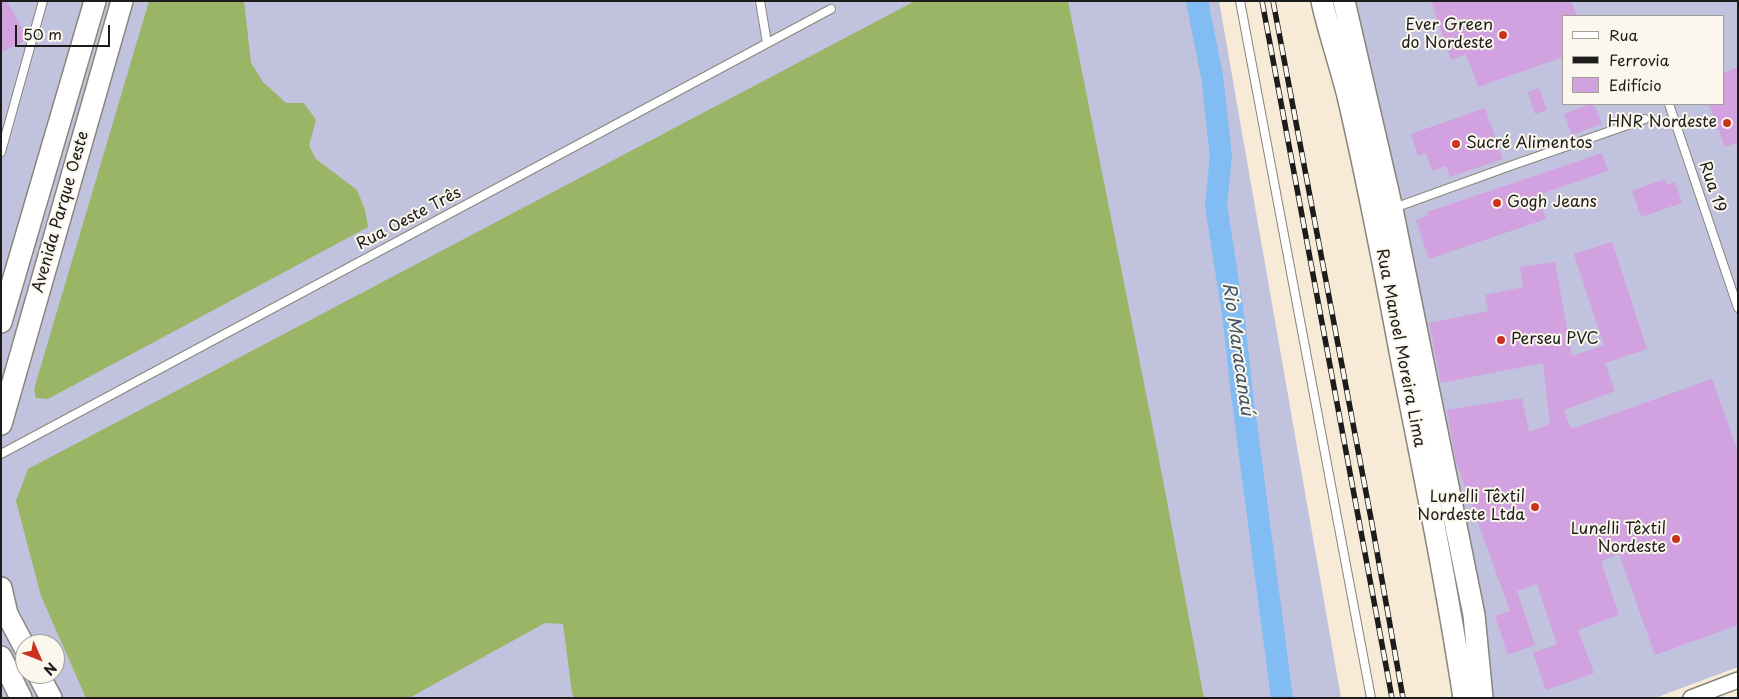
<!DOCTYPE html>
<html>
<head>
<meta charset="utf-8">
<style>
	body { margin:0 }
	#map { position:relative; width:1739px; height:699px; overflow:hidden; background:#f7ebd8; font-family:"Playpen Sans",sans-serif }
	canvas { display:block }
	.frame { position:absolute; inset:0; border:2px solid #1c1c1c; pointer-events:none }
	.legend { position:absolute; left:1562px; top:15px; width:162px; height:90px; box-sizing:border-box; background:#fbf7ec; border:1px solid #a29f99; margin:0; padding:6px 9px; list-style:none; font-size:15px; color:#1c1c1c }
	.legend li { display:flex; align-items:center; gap:10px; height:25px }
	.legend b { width:25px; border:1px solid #a29f99 }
	.north { position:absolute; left:15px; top:634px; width:50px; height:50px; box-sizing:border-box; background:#fbf7ec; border:1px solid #a29f99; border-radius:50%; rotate:134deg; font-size:14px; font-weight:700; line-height:20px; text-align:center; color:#1c1c1c }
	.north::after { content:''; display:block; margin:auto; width:18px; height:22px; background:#c8321e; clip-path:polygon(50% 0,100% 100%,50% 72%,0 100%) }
	.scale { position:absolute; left:15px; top:25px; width:95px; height:22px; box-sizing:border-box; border:2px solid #1c1c1c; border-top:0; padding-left:6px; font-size:15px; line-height:18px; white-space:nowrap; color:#1c1c1c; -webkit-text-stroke:4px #fbf7ec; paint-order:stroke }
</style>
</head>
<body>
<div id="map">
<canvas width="1739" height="699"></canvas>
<div class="frame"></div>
<ul class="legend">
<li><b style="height:6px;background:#fff"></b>Rua</li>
<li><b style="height:6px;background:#1c1c1c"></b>Ferrovia</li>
<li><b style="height:14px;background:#d1a2df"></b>Edifício</li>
</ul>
<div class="north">N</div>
<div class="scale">50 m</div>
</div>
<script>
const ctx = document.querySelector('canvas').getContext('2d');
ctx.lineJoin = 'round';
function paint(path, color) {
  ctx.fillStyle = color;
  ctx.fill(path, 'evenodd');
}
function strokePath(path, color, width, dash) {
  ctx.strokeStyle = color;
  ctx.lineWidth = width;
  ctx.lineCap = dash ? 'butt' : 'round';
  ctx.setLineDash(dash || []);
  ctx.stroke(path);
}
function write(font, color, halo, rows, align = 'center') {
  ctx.font = font + ' "Playpen Sans",sans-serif';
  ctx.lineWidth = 4;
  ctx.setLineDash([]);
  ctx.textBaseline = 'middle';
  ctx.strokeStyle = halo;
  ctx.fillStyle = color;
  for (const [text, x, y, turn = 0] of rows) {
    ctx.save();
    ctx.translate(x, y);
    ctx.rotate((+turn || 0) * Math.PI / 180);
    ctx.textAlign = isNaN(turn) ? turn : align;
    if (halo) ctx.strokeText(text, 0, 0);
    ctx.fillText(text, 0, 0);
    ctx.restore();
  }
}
paint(new Path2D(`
	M 1,1 L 1219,1 L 1341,698 L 1,698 ZM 25,644 L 55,644 L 55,674 L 25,674 Z
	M 1330,1 L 1738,1 L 1738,667 L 1655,698 L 1469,698 ZM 1563,16 L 1723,16 L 1723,104 L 1563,104 Z`), '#c1c2dd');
paint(new Path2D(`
	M 149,1 L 244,1 L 251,63 L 263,82 L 286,103 L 304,103 L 316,120 L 309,146 L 316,159 L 357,190 L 365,210 L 368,227 L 48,399 L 36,398 L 34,389 Z
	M 915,1 L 1068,1 L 1159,459 L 1204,698 L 575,698 L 572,693 L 563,624 L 545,623 L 409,698 L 86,698 L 41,596 L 16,501 L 28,469 Z`), '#9bb566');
strokePath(new Path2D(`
	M 1197,1 L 1212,76 L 1221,156 L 1216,205 L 1234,321 L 1242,394 L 1282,698`), '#81bcf3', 22);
paint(new Path2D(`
	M 1,1 L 7,1 L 27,37 L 26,40 L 1,53 Z
	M 1431,1 L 1571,1 L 1577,16 L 1563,16 L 1563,57 L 1478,87 L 1466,54 L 1451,60 Z
	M 1738,67 L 1738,142 L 1725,147 L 1709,104 L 1723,104 L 1723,73 Z
	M 1539,88 L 1547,110 L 1535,114 L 1528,92 Z
	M 1591,104 L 1594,104 L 1602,124 L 1572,135 L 1564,114 Z
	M 1485,108 L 1503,159 L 1450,177 L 1446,166 L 1432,171 L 1426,153 L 1418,156 L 1411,134 Z
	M 1602,153 L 1608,171 L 1538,195 L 1546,219 L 1429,259 L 1416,220 L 1428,216 L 1427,212 Z
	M 1665,179 L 1667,185 L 1675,182 L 1682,203 L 1641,217 L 1632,191 Z
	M 1612,242 L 1647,349 L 1605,363 L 1615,391 L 1564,410 L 1571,429 L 1712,379 L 1738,452 L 1738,625 L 1655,655 L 1619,554 L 1601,561 L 1619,615 L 1578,630 L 1594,673 L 1546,690 L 1533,653 L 1557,644 L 1537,584 L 1517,591 L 1535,645 L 1508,655 L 1495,616 L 1510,611 L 1456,462 L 1447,410 L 1522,398 L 1529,432 L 1550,424 L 1543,363 L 1441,383 L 1429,323 L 1488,311 L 1485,295 L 1523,287 L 1520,267 L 1555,262 L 1572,356 L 1604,345 L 1574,254 Z`), '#d1a2df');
const lane = new Path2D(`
	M 760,1 L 767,43
	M 1240,1 L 1371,698
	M 1669,104 L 1738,308
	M 1,152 L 43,1
	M 1394,208 L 1510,166 L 1645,119
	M 1,454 L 831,9`);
const street = new Path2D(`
	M 1691,698 L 1738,680`);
const secondary = new Path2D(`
	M 1322,1 C 1329,33 1340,64 1348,96 C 1369,186 1386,276 1403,367 C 1425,477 1447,587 1464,698
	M 1344,1 L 1392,209 L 1474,615 L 1482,698
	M 1,322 L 95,1
	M 1,424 L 122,1
	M 1,588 L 7,614 L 25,648
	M 1,657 L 21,698
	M 38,674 L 51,698`);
strokePath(lane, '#8a847a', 10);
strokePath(street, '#8a847a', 18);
strokePath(secondary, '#8a847a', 24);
strokePath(lane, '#fff', 8);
strokePath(street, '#fff', 15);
strokePath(secondary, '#fff', 21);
const rail = new Path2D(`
	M 1262,1 L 1392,698
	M 1273,1 L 1372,524 L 1403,698`);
strokePath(rail, '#1c1c1c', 5.5);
strokePath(rail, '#fbf7ec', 4, [11]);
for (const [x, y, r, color] of [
	[1503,35,5,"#c8321e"],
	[1727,123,5,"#c8321e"],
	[1456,144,5,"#c8321e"],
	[1497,203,5,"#c8321e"],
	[1501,340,5,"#c8321e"],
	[1535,507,5,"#c8321e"],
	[1676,539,5,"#c8321e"]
]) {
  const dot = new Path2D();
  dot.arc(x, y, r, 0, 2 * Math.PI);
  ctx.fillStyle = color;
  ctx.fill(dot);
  strokePath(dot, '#fbf7ec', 2);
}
write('16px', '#1c1c1c', '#fbf7ec', [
	["Ever Green",1493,26],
	["do Nordeste",1493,44],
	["HNR Nordeste",1717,123],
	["Sucré Alimentos",1466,144,"left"],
	["Gogh Jeans",1507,203,"left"],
	["Perseu PVC",1511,340,"left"],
	["Lunelli Têxtil",1525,498],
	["Nordeste Ltda",1525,516],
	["Lunelli Têxtil",1666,530],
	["Nordeste",1666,548]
], 'right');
write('16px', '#1c1c1c', '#fbf7ec', [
	["Rua 19",1712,187,71],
	["Avenida Parque Oeste",61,212,-74],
	["Rua Oeste Três",409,219,-28],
	["Rua Manoel Moreira Lima",1400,348,79]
]);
write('italic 18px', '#3f5467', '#fbf7ec', [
	["Rio Maracanaú",1237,349,82]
]);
</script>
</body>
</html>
